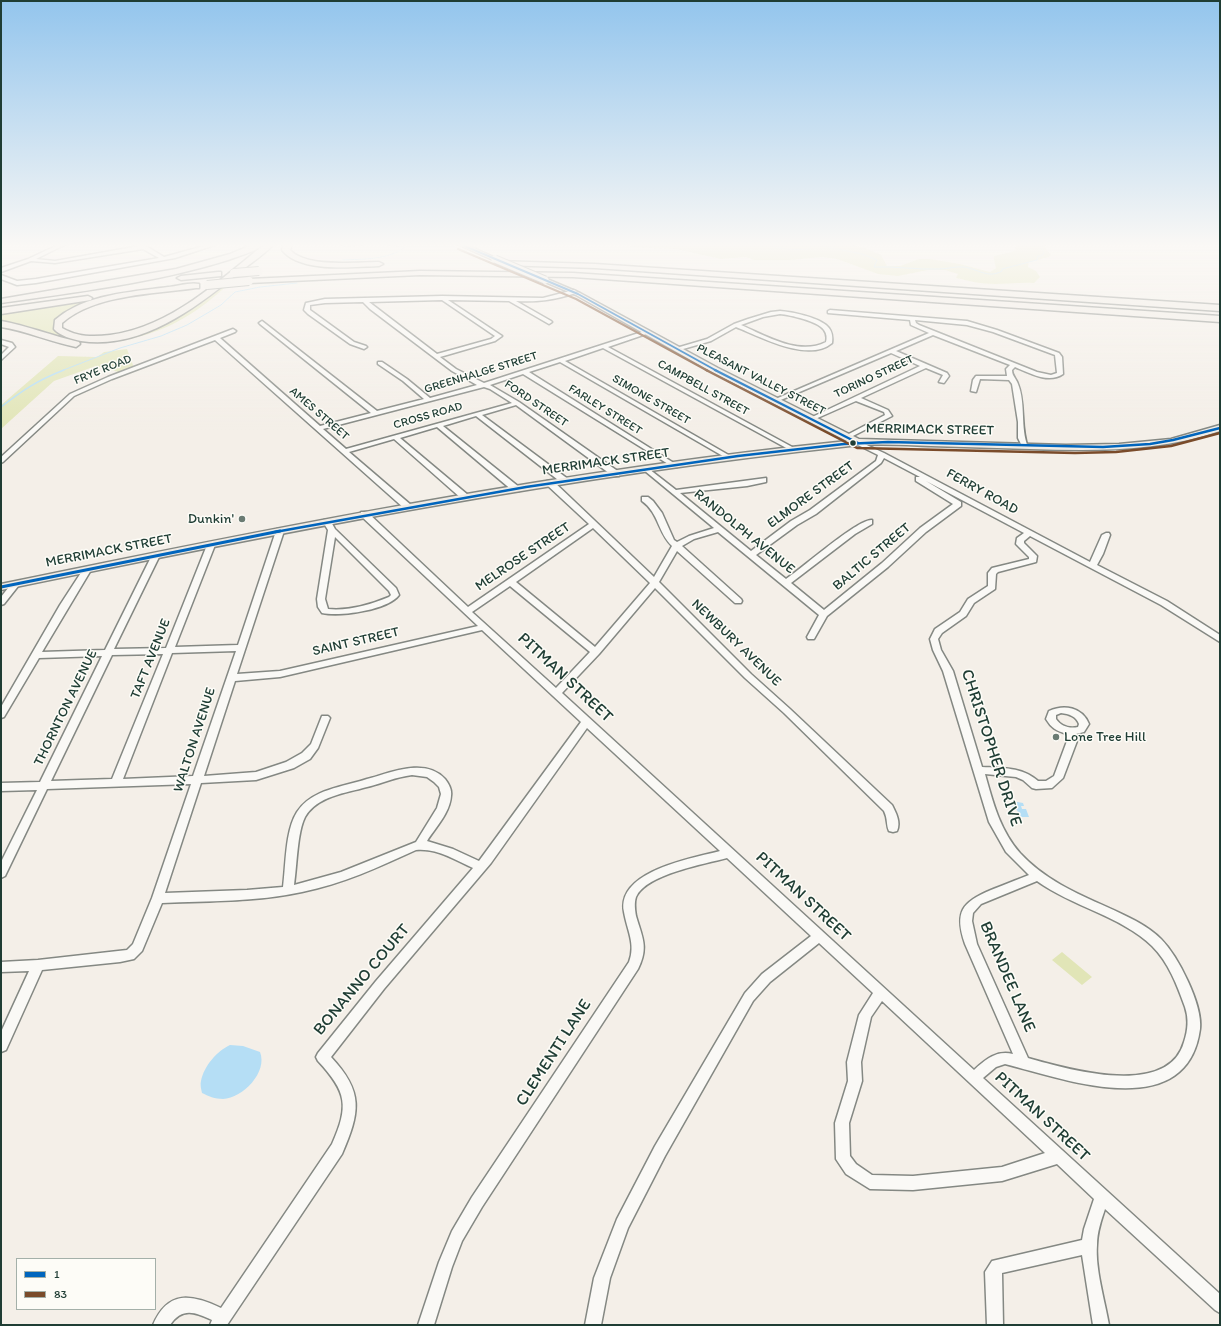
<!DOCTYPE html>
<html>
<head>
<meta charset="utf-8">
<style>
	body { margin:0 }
	#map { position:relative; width:1221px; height:1326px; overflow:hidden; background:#f4efe8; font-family:Itim,sans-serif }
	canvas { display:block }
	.frame { position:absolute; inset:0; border:2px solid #1f3d34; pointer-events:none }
	.legend { position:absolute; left:16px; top:1258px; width:140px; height:52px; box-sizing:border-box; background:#fdfcf7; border:1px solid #a4b0a9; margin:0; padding:5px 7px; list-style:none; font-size:12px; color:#1f3d34 }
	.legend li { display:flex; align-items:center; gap:8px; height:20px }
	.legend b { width:20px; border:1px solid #a4b0a9 }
</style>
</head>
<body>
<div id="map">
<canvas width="1221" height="1326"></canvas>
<div class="frame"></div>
<ul class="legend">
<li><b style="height:5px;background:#0065bd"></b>1</li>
<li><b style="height:5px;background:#7a4b2a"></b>83</li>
</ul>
</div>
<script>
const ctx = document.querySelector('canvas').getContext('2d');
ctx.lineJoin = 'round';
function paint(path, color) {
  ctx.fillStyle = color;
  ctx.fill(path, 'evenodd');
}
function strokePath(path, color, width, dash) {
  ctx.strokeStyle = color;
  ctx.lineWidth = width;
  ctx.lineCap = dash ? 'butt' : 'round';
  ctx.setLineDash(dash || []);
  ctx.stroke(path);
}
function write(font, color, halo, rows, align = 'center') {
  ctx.font = font + ' Itim,sans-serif';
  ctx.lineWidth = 3;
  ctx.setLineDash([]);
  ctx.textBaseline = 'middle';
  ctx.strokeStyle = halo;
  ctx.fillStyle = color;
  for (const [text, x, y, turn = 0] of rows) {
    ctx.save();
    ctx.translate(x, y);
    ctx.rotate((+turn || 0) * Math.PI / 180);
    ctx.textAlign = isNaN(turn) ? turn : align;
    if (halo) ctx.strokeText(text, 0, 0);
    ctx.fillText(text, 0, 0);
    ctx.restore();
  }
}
paint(new Path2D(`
	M 633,244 L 846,244 L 865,248 L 881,255 L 887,266 L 900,266 L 919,259 L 930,259 L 960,264 L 990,272 L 996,268 L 994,260 L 994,256 L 1015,251 L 1016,246 L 1019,244 L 1046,244 L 1045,247 L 1051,255 L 1049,257 L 1029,262 L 1028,267 L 1036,271 L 1040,277 L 1034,283 C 1020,282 1008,284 995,284 C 981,284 969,281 956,278 L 958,274 L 945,270 L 928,270 L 898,276 L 878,274 L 837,259 L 822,257 L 790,260 L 754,260 L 746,257 L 721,259 L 676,249 L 630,247 Z
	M 228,285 C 214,297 200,309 184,318 C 152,337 109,347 72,341 C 48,338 24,329 1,323 L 1,313 L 122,296 L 97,300 L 56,325 L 81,339 L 142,332 L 219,286 Z
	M 127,349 L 134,368 L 122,373 L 96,366 L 54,381 L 1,429 L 1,405 L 58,356 L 97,357 L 104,352 Z
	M 1062,952 L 1092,977 L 1082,985 L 1052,960 Z`), '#e1e5b7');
paint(new Path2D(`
	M 1012,801 L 1023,803 L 1024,806 L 1021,806 L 1022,809 L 1026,809 L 1029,817 L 1020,817 L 1017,810 L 1013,810 L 1010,803 L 1012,803 Z
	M 230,1045 L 243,1046 L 260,1052 C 268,1072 243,1098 223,1099 C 215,1099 208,1096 202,1093 C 201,1089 200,1084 201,1081 C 204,1066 217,1051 230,1045 Z`), '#b5def5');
strokePath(new Path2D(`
	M 340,244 L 345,247 L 369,244
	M 384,244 L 400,247 L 455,247
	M 483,244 L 501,244
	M 684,244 L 697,244
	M 752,244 L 760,244
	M 768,244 C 781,250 795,250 809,249 L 811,245 L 818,245 L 862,254 L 877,260 L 874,267 C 896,266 917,270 939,269 C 947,269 956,266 964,267 C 978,269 988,279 1002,271 L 1002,269 L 1037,260 L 1038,256 L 1041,256 L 1044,253 L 1040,244
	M 343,260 C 362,259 390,260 405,247
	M 61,371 L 120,348 L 161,336 L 187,325 L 221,305 L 235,292 L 260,287 L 297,283`), '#b5def5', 1);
strokePath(new Path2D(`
	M 1,407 C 23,390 38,380 64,370`), '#b5def5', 1.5);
const minor = new Path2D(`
	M 60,244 L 66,244 L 36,259 L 55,261 L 139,246 L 138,244 L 146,246 L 164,257 L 211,244 L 215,245 L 175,258 L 36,283 L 17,285 L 1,279 L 1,275 L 17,281 L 36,279 L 159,258 L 143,249 L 55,263 L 31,261 L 1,272 L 1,268 L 28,259 Z
	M 574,290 L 576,291 L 576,293 C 553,300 540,302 516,301 L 551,321 L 552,322 L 549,324 L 509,301 L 448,300 L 502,336 L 495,341 L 440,357 L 456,369 L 484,383 L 645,331 L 649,331 L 649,333 L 608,347 L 794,448 L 794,450 L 790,450 L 603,348 L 565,361 L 732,457 L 732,459 L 728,459 L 560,362 L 529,372 L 677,465 L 677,467 L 673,467 L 523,374 L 490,385 L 519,402 L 619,472 L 619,476 L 613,476 L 516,405 L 482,415 L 568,479 L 568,483 L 562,483 L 476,416 L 443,426 L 519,487 L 519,491 L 513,491 L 437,427 L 400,438 L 468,495 L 468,499 L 462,499 L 394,439 L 349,452 L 411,505 L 411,509 L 405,509 L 215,340 L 112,379 L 74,396 L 3,462 L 1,463 L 1,457 L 70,394 L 108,377 L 233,329 L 236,331 L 235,332 L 220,338 L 320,426 L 371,413 L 260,324 L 259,323 L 262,321 L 377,411 L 424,399 L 403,381 L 378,364 L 378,362 L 382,362 L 407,379 L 430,398 L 477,385 L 452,371 L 370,309 L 363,302 L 325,303 L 310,305 L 310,310 L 354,342 L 366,346 L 367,347 L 364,349 L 350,344 L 308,314 L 304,310 L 306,303 L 325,299 L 442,296 L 543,298 ZM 442,300 L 495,336 L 491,339 L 437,354 L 369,302 ZM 484,387 L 490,389 L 512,403 L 346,449 L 323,429 Z
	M 830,310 L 967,321 L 997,330 L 1059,353 L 1062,357 L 1063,374 C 1049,384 1029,373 1015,367 L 1012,370 C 1012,376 1016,378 1018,384 C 1026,403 1020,428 1028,447 L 1027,448 L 1023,448 L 1018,438 L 1018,422 L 1012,384 L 1009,380 L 980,379 L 976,392 L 971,391 L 973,380 L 976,376 L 1007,376 L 1006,369 L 1010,365 L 933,335 L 896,351 L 947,373 L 949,376 L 944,383 L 939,382 L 943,375 L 926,368 L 861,398 L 888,410 L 892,416 L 849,438 L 845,438 L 845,436 L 885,415 L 884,412 L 856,401 L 813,420 L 808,419 L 920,366 L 891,353 L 776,402 L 771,401 L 929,333 L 911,325 L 910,320 L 828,313 L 828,311 ZM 915,320 L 967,325 L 993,332 L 1055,355 L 1057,373 L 1051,375 L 1037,372 L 919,325 L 916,323 Z
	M 780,311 C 793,312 816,317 826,325 C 832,330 833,336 832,343 C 808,363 761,337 736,327 L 711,341 L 676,351 L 673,349 L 707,339 L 734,324 L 748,319 L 771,312 ZM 780,314 C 790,315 818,321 824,330 C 827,334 827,338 826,342 C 799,356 766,336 741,325 L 763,317 Z
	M 1,340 L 12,343 L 15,347 L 1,360 L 1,355 L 9,347 L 1,344 Z
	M 858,441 L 884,453 L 1090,562 L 1102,535 L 1106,533 L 1109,533 L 1110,535 L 1103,554 L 1097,565 L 1167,601 L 1220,635 L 1220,642 L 1161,605 L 1030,536 L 1024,541 L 1024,543 L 1037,556 L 1036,562 L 998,572 L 996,574 L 995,589 L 974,603 L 966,616 L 942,633 L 938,639 L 941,650 L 953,671 L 982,767 C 1003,768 1022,767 1038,781 L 1046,781 L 1054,776 L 1067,741 L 1066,734 C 1056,730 1052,729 1046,719 L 1049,711 C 1064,704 1082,707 1089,724 L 1084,732 L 1076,734 L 1077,741 L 1063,778 L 1052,788 L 1036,789 L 1032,788 L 1023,780 L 1016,777 L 985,774 C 993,803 1000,830 1020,853 C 1044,879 1075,893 1107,907 C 1126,916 1146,924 1161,939 C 1178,956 1203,1005 1200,1029 C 1187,1125 1064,1079 1005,1064 L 996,1067 L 983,1078 L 1220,1294 L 1220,1313 L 1215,1310 L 1105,1209 C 1101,1221 1097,1232 1097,1245 C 1095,1269 1105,1301 1109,1325 L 1093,1325 L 1082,1255 L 1002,1273 L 1003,1325 L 987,1325 L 985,1272 L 992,1261 L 1082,1240 L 1084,1229 L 1094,1199 L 1057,1164 L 1002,1181 L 913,1190 L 870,1189 L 846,1174 L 836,1159 L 835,1123 L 848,1081 L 847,1062 L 859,1015 L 873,993 L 819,943 L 770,982 L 753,1001 L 665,1156 L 628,1228 L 610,1278 L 601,1325 L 585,1325 L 594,1278 L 617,1219 L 655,1146 L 745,993 L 762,974 L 811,936 L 727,858 C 705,864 646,874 636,897 C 634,903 635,910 636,916 C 642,937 649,947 638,969 L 482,1207 L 462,1241 L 452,1267 L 434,1325 L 418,1325 L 439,1262 L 452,1231 L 472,1197 L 629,962 C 636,944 627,930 624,912 C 616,871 693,858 720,851 L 587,728 L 491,863 L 384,989 L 331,1057 C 364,1092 360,1112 342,1154 L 227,1325 L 210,1325 L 212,1320 C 195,1312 182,1307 170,1325 L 153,1325 C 168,1290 191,1294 221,1308 L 332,1144 C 349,1106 347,1092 318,1061 L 316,1057 L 318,1053 L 376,981 L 473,868 C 455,860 437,848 416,850 C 379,867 342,884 302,892 C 256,902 209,901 162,903 L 142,951 L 134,959 L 120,962 L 42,970 L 6,1050 L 1,1052 L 1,1032 L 29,971 L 1,972 L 1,962 L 38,960 L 127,950 L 133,944 L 152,898 L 191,784 L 47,789 L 5,876 L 1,878 L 1,862 L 37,790 L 1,791 L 1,783 L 40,782 L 102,656 L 39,658 L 4,717 L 1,718 L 1,707 L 60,605 L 84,568 L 87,568 L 91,570 L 42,652 L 105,650 L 152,555 L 156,553 L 160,555 L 114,649 L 166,648 L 207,545 L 211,543 L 215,545 L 175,647 L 238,645 L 276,531 L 277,529 L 283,529 L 284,531 L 237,674 L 280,671 L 478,626 L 361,516 L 361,512 L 367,512 L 468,607 L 589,524 L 547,485 L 547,481 L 553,481 L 654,577 L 672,546 C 658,533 659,513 642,501 L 642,497 L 648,497 L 653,501 L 662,513 L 674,540 L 677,542 L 689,536 L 714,528 L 645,471 L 645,469 L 649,469 L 676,490 L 766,478 L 766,482 L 747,486 L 680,493 L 751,551 L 791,521 L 810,510 L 876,461 L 878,455 L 856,444 L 856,442 ZM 884,458 L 920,477 L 916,477 L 916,481 L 953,504 L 920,528 L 882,563 L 824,610 L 791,583 L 855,534 L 872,524 L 872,520 C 859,518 801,569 786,579 L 756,555 L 797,525 L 816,514 L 881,463 ZM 926,481 L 1024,533 L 1017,538 L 1016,544 L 1029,557 L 1029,559 L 992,568 L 988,573 L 988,586 L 968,599 L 960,612 L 935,629 L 930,639 L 933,650 L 943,671 L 989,822 L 1006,852 L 1029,875 C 1016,880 1004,885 991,890 C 962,902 954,912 965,944 L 1013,1054 C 997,1050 986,1059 974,1070 L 562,693 L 599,654 L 655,588 L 745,678 L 784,713 L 884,811 C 888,819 886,825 889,831 L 893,832 L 897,831 C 901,822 896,813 892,805 L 790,709 L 751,674 L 659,582 L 677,551 L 735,603 L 741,603 L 742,601 L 741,599 L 682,546 L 694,539 L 718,532 L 819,615 L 807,637 L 808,639 L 814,639 L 827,616 L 888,567 L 926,532 L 961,506 L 961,502 ZM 593,528 L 650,583 L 595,647 L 516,582 ZM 510,586 L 590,652 L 556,688 L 472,612 ZM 482,630 L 581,722 L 479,861 L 453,849 L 427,841 C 435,828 450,813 451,796 C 452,790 449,784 445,779 C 425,757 390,773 367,779 C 343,787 312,789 297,812 C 285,831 286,865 283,887 L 247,890 L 165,893 L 201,783 L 256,780 L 294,768 L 310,759 L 318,748 L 330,718 L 328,716 L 322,716 L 311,744 L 302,753 L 286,762 L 256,772 L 204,776 L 235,681 L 280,677 ZM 236,651 L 193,776 L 123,779 L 172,653 ZM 163,654 L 112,779 L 51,781 L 112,655 ZM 1061,713 C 1069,714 1076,716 1079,724 L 1078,727 C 1069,729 1061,726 1056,719 L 1056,715 ZM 412,775 L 427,777 L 434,782 L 439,787 L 441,794 L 437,808 L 416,842 L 341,872 L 294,885 C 297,866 297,833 305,817 C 317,796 346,793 367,787 C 383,783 396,777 412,775 ZM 1037,881 C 1071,906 1123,917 1152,946 C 1169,963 1177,985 1185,1007 C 1189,1019 1188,1030 1184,1042 C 1168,1099 1067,1069 1028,1058 L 977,944 L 972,921 L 973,913 L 981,904 ZM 882,1001 L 1045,1153 L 1002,1167 L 913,1176 L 872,1175 L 856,1164 L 850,1156 L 849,1123 L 862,1081 L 861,1062 L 871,1017 Z
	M 324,520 L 330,520 L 335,529 L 396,588 L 399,595 C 388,610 340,617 322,613 L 318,607 L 317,599 L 328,530 L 323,522 ZM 335,537 L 389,591 L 391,595 L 389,597 C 370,605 348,611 328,609 L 325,599 Z
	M 12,583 L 18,583 L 19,585 L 4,604 L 1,605 L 1,597 Z`);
const major = new Path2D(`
	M 457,244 L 465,244 L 498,259 L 493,260 Z
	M 543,279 L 547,279 L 580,293 L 718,368 L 859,439 L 1066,445 L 1119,444 L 1171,439 L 1220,425 L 1220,431 C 1158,452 1095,451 1030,449 C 997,448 964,447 931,446 C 904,445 877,443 850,446 C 565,476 282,532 1,590 L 1,584 C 281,526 563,470 847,441 L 712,372 L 576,295 L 543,281 Z`);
const highway = new Path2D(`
	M 254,244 L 264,244 C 256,252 238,256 228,260 C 155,283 76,292 1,303 L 1,299 L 176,269 L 230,254 Z
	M 265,244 L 274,244 C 265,254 252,262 241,271 C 197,307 142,350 81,341 C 72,339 60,336 54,329 L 55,320 C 85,294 131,292 168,287 C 178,286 190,282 199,284 L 199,288 L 196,288 C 155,294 95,294 62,323 L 62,328 C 77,337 93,337 110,335 C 171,327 218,281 265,244 Z
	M 284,244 L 292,244 L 290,250 C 307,268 356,262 379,262 L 383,264 L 379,266 C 352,267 300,273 282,250 Z
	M 497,261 L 595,264 L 1220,305 L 1220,311 L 595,268 L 500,265 L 496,263 Z
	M 420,271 L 573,273 L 1220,316 L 1220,322 L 573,277 L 420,275 L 249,283 L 245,281 L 249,279 Z
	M 218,272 L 221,272 L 221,276 L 181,280 L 177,278 L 181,276 Z
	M 88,296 L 92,298 L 91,300 L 1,314 L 1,308 Z
	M 1,321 C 28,326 53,336 79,342 L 80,344 L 76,347 C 50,342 27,331 1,327 Z`);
strokePath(minor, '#848883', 3);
strokePath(major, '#848883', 3);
strokePath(highway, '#848883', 3);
paint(minor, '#faf9f6');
paint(major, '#f1ece5');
paint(highway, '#f1ece5');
const majorBridge = new Path2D(`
	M 495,259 L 545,280`);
const highwayBridge = new Path2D(`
	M 234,273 L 259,271
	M 207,285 L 249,281`);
strokePath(majorBridge, '#848883', 9, []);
strokePath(highwayBridge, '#848883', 10, []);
strokePath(majorBridge, '#f1ece5', 7);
strokePath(highwayBridge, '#f1ece5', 8);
strokePath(new Path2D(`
	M 460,244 L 578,294 L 717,371`), '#0065bd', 2);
strokePath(new Path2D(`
	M 715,370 L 858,443
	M 275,532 L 526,487 L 738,456 L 844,444 L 888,442 L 1103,447 L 1150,444 L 1173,440 L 1220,428`), '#0065bd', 2.5);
strokePath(new Path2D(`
	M 1,587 L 280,531`), '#0065bd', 3);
strokePath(new Path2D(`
	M 458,249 L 576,299 L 708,371`), '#7a4b2a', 2);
strokePath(new Path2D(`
	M 706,370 L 857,448 L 1075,453 L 1116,452 L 1171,446 L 1220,433`), '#7a4b2a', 2.5);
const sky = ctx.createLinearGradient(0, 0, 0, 430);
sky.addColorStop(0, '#93c5ed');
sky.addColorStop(0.57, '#faf8f5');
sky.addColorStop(1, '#faf8f500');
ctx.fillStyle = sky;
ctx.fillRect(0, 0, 1221, 430);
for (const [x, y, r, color] of [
	[853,443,3.5,"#1f3d34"],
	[242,519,4,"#6a7b73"],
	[1056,737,4,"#6a7b73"]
]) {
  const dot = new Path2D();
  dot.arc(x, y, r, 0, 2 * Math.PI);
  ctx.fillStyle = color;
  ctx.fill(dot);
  strokePath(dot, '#fdfcf7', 1.5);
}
write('12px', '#1f3d34', '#fdfcf7', [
	["FRYE ROAD",103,370,-22],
	["GREENHALGE STREET",481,373,-17],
	["TORINO STREET",874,377,-25],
	["PLEASANT VALLEY STREET",761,380,27],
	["CAMPBELL STREET",703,388,29],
	["SIMONE STREET",651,400,30],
	["FORD STREET",536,404,34],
	["FARLEY STREET",605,410,32],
	["AMES STREET",319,414,41],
	["CROSS ROAD",428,416,-16]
]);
write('14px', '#1f3d34', '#fdfcf7', [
	["MERRIMACK STREET",930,430,1],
	["MERRIMACK STREET",606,462,-8],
	["FERRY ROAD",982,492,29],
	["ELMORE STREET",811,495,-36],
	["RANDOLPH AVENUE",744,532,39],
	["MERRIMACK STREET",109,551,-11],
	["MELROSE STREET",523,557,-34],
	["BALTIC STREET",872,557,-40],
	["SAINT STREET",356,642,-13],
	["NEWBURY AVENUE",736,643,44],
	["TAFT AVENUE",151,659,-68],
	["THORNTON AVENUE",66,708,-64],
	["WALTON AVENUE",195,740,-72]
]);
write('14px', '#1f3d34', '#fdfcf7', [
	["Dunkin'",234,519],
	["Lone Tree Hill",1064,737,"left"]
], 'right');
write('17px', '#1f3d34', '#fdfcf7', [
	["PITMAN STREET",565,678,43],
	["CHRISTOPHER DRIVE",991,748,72],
	["PITMAN STREET",803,897,43],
	["BRANDEE LANE",1007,977,67],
	["BONANNO COURT",362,980,-50],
	["CLEMENTI LANE",554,1053,-57],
	["PITMAN STREET",1042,1117,43]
]);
</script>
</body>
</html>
